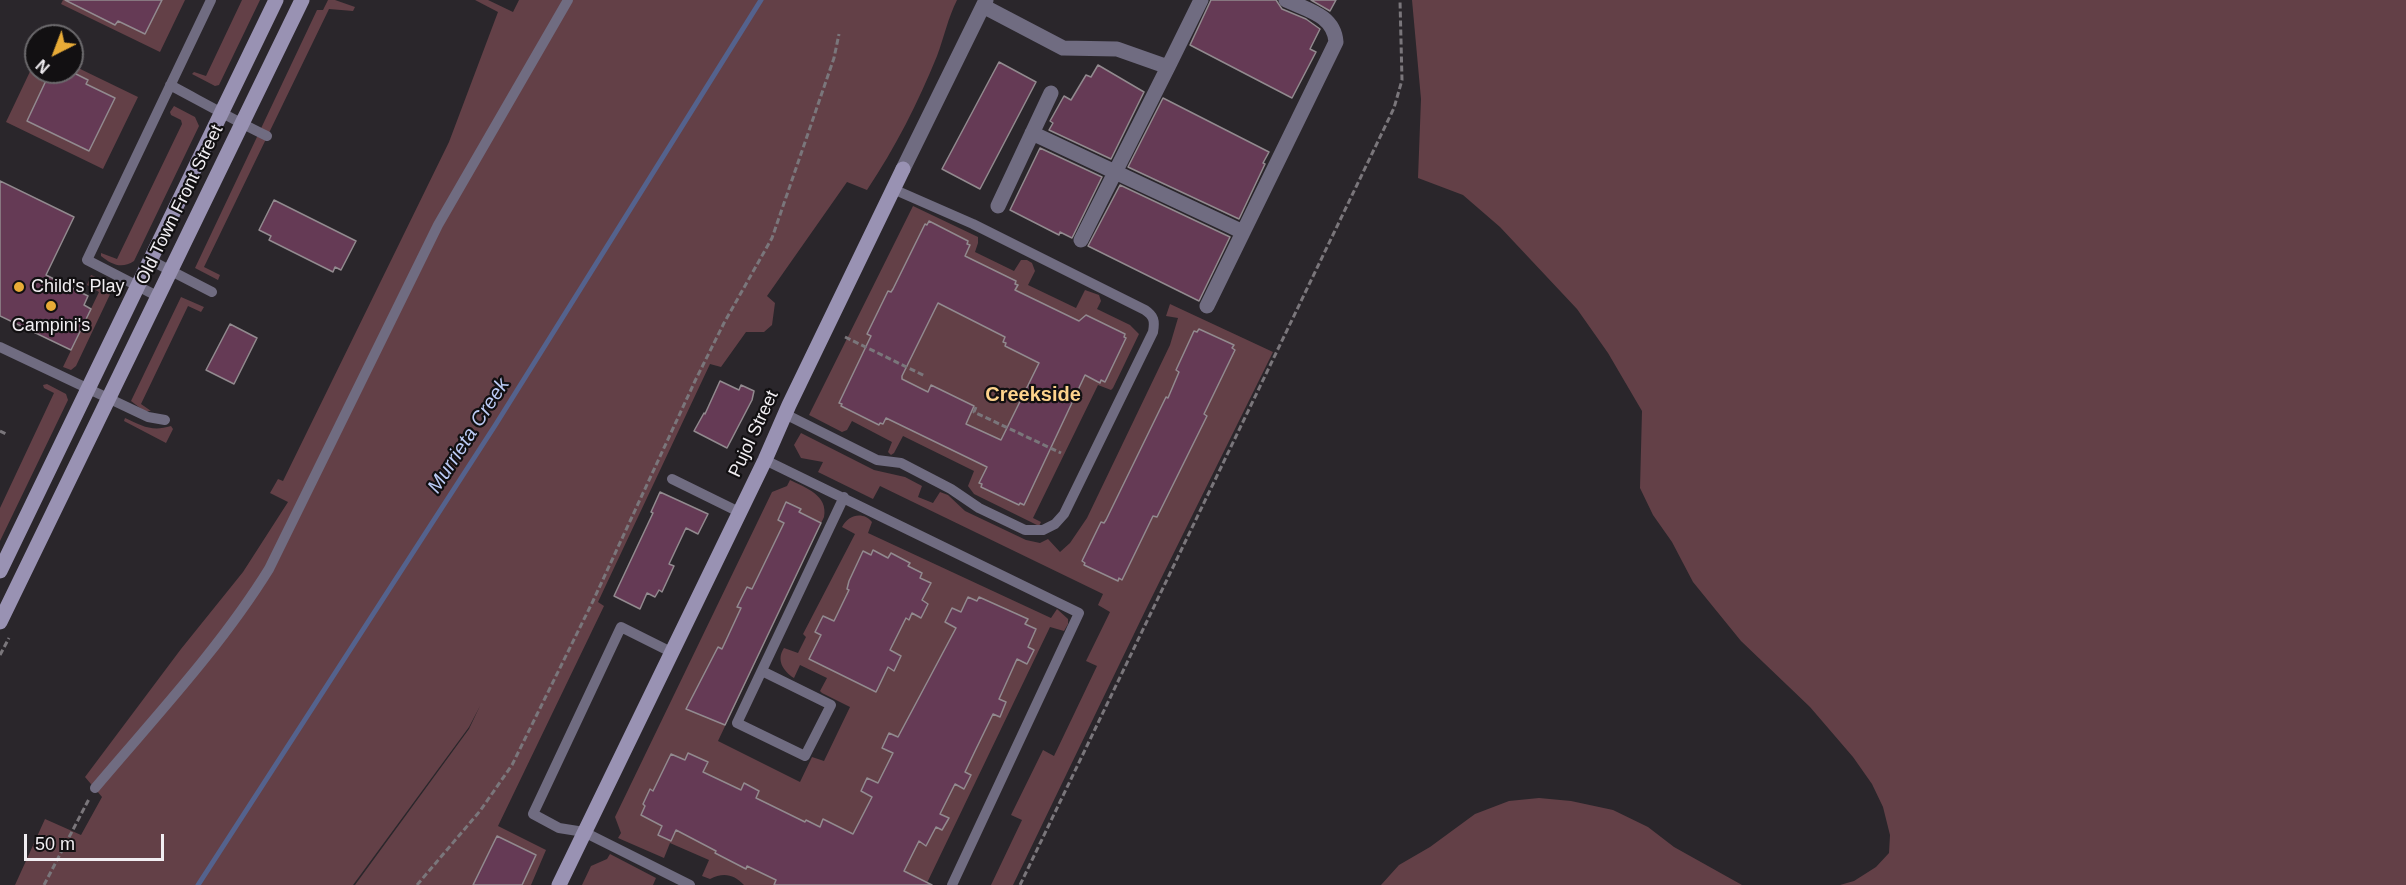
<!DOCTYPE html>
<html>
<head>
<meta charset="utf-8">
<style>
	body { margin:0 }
	#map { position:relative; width:2406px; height:885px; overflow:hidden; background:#2a262b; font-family:Arial,sans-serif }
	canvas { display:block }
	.north { position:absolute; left:24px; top:24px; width:60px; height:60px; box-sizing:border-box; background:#121012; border:2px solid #6b696c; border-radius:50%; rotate:222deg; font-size:16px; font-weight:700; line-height:24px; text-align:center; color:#f1eef2 }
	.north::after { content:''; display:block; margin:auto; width:21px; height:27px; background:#e8ab37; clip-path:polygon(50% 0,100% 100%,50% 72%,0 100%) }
	.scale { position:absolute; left:24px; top:834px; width:140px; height:27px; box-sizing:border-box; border:3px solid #f1eef2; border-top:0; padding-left:8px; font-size:18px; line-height:21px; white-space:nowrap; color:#f1eef2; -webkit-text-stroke:4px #121012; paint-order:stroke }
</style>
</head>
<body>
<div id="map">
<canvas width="2406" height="885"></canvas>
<div class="north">N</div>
<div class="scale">50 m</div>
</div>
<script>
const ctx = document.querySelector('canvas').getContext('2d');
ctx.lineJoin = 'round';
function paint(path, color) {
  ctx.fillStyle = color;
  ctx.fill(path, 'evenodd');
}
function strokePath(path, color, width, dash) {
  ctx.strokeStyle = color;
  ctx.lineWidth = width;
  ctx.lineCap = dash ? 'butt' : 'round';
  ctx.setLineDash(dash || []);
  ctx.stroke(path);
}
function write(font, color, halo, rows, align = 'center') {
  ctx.font = font + ' Arial,sans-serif';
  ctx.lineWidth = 4.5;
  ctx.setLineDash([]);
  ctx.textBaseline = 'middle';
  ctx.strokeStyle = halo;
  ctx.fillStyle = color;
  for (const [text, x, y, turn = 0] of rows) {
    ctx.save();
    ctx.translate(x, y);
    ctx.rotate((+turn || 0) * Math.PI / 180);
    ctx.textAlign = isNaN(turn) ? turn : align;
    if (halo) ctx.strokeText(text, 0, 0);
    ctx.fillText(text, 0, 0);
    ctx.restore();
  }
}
paint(new Path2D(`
	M 63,0 L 185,0 L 160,52 L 61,4 Z
	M 242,0 L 260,0 L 219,85 L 215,86 L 192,74 L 194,72 L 206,76 Z
	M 328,0 L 335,0 L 355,7 L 353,11 L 329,9 L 204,267 L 220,275 L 218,280 L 195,268 L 317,10 L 323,10 Z
	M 475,0 L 488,0 L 513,12 L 519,0 L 957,0 C 948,18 944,37 937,56 C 918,103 895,148 867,190 L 847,182 L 767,296 L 775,303 L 772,325 L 764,332 L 746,332 L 721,367 L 710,364 L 598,602 L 604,606 L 498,826 L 546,850 L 531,885 L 522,885 L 536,855 L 497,836 L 473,885 L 355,885 L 469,729 L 480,706 L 469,727 L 353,885 L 15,885 L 45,819 L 81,835 L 102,797 L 85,777 L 181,649 L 243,572 L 288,502 L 270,493 L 278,479 L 283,481 L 449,142 L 498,12 Z
	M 1412,0 L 2406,0 L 2406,885 L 1840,885 L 1854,881 L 1876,867 L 1889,853 L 1890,835 L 1883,807 L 1872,784 L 1853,757 L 1810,707 L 1741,641 L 1693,582 L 1672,542 L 1653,515 L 1640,488 L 1642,411 L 1608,353 L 1577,309 L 1500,227 L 1463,195 L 1418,178 L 1421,99 Z
	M 36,59 L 36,72 L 72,72 L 72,65 L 138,97 L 103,169 L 6,122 Z
	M 174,106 L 195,117 L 199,126 L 134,261 C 122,269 112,265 101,256 L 101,253 L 117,259 L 182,124 L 181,120 L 171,115 L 170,112 Z
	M 913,206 L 978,237 L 978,243 L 975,252 L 1014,271 L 1021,260 L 1027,260 L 1032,263 L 1035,271 L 1028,285 L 1076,308 L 1085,290 L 1099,295 L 1101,301 L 1097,309 L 1130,325 L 1139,334 L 1113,388 L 1111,390 L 1098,385 L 1033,518 L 1041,522 L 1039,526 L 974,494 L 968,486 L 974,471 L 903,436 L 894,453 L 891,455 L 888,452 L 892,442 L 852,421 L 847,430 L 842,432 L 809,415 Z
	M 91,275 L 113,284 L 114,286 L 76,366 L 71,370 L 63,367 L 99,292 L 87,285 Z
	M 181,297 L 204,307 L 201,312 L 188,306 L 141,404 L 151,411 L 144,411 L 131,401 Z
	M 1170,304 L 1273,352 L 1147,607 L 1013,885 L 991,885 L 1022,820 L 1011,815 L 1043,750 L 1054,756 L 1097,666 L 1086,661 L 1110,612 L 1098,605 L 1103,594 L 880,486 L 873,499 L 818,472 L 823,462 L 801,458 L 794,445 L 801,433 L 874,470 L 905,477 L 922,486 L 918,497 L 933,503 L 940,492 L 948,495 L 965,511 L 1026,540 L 1040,543 L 1048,539 L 1060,552 L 1070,543 L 1087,518 L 1170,345 L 1178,318 L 1166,316 Z
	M 47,384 L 66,394 L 68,400 L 0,541 L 0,508 L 54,393 L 44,388 L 43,385 Z
	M 125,418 C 142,426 152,432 171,426 L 173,429 L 166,443 L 124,421 Z
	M 790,480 C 806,488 828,495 824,517 L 718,741 L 800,782 L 812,757 L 824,761 L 850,707 L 822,693 L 820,691 L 827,678 L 800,665 L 794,678 C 783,671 776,660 784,648 L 798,653 L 806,637 L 803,634 L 855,534 L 842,527 C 848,515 863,511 872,522 L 868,533 L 1051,618 L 1057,609 L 1068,619 L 1068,624 L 1064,631 L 1050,627 L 926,885 L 744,885 C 734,874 723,872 710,879 L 702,876 L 709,860 L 670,843 L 664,858 L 618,838 L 621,833 L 615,817 L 772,492 L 787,486 Z
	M 1539,798 L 1571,801 L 1613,810 L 1648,827 L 1674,847 L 1742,885 L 1381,885 L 1399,865 L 1430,847 L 1475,814 L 1509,801 Z
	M 610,854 L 656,878 L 653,885 L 582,885 L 591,866 L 607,859 Z`), '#634047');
strokePath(new Path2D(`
	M 198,885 L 496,424 L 761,0`), '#54628d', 5);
const building = new Path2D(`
	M 65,0 L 162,0 L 145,34 L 118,21 L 115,25 Z
	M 1211,0 L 1276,0 L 1282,9 L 1306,19 L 1320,29 L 1310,49 L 1316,52 L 1292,98 L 1190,45 Z
	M 1311,0 L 1336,0 L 1330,11 Z
	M 999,62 L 1036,82 L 980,189 L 942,169 Z
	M 1098,65 L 1144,92 L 1111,159 L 1049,130 L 1053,123 L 1050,121 L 1064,96 L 1071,100 L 1086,75 L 1091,77 Z
	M 50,72 L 72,72 L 88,80 L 86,84 L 115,98 L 89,151 L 27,121 Z
	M 1163,98 L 1269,152 L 1263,163 L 1265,164 L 1239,219 L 1128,167 Z
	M 1040,148 L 1102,177 L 1072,238 L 1060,232 L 1059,235 L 1010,210 Z
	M 0,181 L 74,217 L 46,275 L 88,296 L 84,305 L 91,309 L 71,350 L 0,316 Z
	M 1120,185 L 1230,237 L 1199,301 L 1088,246 Z
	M 274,200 L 356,241 L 341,270 L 335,267 L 333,272 L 269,240 L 271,236 L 259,230 Z
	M 929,221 L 968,241 L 967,244 L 970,245 L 965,256 L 1016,281 L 1015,284 L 1018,285 L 1015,290 L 1079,321 L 1086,315 L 1125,334 L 1124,337 L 1126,338 L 1105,382 L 1101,380 L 1100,383 L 1085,375 L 1024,505 L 1020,503 L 1019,505 L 981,487 L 982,484 L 979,483 L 987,467 L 886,418 L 883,424 L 880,423 L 879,425 L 841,406 L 842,404 L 839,403 L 871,336 L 867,334 L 888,291 L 891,292 L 893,289 L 925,224 L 927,225 ZM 938,303 L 1005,337 L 1003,342 L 1006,343 L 1005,346 L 1039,363 L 1001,440 L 966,424 L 974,406 L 931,385 L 928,392 L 902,379 L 902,376 Z
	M 230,324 L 257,338 L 234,384 L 206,370 Z
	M 1199,329 L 1234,345 L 1232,348 L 1235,350 L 1204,414 L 1207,416 L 1157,517 L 1153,516 L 1122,580 L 1119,578 L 1118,581 L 1084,565 L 1085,563 L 1082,561 L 1101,522 L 1104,523 L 1106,520 L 1166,397 L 1168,398 L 1179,372 L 1176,370 L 1194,331 L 1197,332 Z
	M 720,381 L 739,390 L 741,385 L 754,391 L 752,400 L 727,448 L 694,431 L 704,413 L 705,414 Z
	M 660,492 L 708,514 L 698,534 L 686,528 L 669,564 L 674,566 L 662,592 L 659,590 L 655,597 L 647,593 L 640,609 L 614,596 L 653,513 L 651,512 Z
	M 786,502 L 801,509 L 799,512 L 821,523 L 725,725 L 686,709 L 718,647 L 722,649 L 741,608 L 737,607 L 747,587 L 752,589 L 784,523 L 778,520 Z
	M 873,550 L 888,558 L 891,553 L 910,563 L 908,566 L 922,573 L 920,578 L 931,583 L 922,600 L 928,604 L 921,618 L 912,613 L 909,620 L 906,618 L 890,650 L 901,656 L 894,671 L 888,667 L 876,692 L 809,659 L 821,635 L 815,632 L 823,616 L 834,621 L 849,590 L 847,589 L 849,581 L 863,551 L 871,555 Z
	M 968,597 L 977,601 L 979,597 L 1028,619 L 1025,624 L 1036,629 L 1028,647 L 1034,650 L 1027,664 L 1017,659 L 999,699 L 1006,702 L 1000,717 L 993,714 L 975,751 L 965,772 L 971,775 L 964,789 L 955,784 L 940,814 L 949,818 L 942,830 L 936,827 L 926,846 L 919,841 L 904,871 L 932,885 L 774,885 L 776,880 L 747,866 L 746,869 L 715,853 L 716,851 L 676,830 L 671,841 L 658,835 L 662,826 L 641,815 L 645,806 L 643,804 L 650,789 L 653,791 L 671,754 L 685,760 L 688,753 L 708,762 L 703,772 L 741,790 L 744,783 L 759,791 L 756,798 L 805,822 L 806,820 L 820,827 L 823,819 L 853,834 L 872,797 L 861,791 L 867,778 L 878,783 L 893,753 L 882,748 L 889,733 L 898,737 L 956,628 L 945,622 L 952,608 L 961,612 Z
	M 497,836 L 536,855 L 522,885 L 473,885 Z`);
paint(building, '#653a55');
strokePath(building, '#928a8f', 1.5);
strokePath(new Path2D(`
	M 845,337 L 925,376
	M 976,407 L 974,412 L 1061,453
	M 0,431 L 8,435
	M 0,655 L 9,638
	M 44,885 L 89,799
	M 417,885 L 480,811 L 512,765 L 593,601 L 695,381 L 724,323 L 772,238 L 834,58 L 839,34
	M 1020,885 L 1394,108 L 1402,80 L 1400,0`), '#7a767b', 3, [6, 3]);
strokePath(new Path2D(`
	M 170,85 C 202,102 234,120 267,136
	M 150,260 L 212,292
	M 157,296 L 87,260 L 211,0
	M 0,347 L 148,417 L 165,420
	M 785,414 L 877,460 L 901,463 L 951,489 L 979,508 L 1025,530 L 1043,530 L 1055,524 L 1064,514 L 1153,332 C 1155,321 1154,316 1145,310 L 973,224 L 893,189
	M 765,460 L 1079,613 L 952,885
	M 672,479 L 739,512
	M 671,652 L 621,627 L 533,814 L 559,828 L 584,832 L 690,885
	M 762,671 L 831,705 L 805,756 L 737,723 L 844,497
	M 95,788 C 155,717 220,648 269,569 L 438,225 L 568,0`), '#706c81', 10);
strokePath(new Path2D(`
	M 983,6 L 1063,48 L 1117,49 L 1168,67 L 1081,240
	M 1168,67 L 1201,0
	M 1032,133 L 1243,232
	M 903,169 L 986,0
	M 998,206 L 1051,93
	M 1207,306 L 1336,42 C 1334,15 1307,10 1286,0`), '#706c81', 15);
strokePath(new Path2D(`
	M 0,571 L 276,0
	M 0,622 L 302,0
	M 559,885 L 765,460 L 789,405 L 903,169`), '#9992b3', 15);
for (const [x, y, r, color] of [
	[19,287,6,"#e8ab37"],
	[51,306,6,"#e8ab37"]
]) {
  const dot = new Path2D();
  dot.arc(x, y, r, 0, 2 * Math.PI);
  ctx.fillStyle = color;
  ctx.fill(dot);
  strokePath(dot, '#121012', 2);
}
write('18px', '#f1eef2', '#121012', [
	["Old Town Front Street",180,205,-64],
	["Pujol Street",754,434,-65]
]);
write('18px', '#f1eef2', '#121012', [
	["Child's Play",31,287],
	["Campini's",51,326,"center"]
], 'left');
write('bold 20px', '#fdd38c', '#121012', [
	["Creekside",1033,395]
]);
write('italic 20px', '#bccbf5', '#121012', [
	["Murrieta Creek",469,436,-57]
]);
</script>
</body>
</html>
